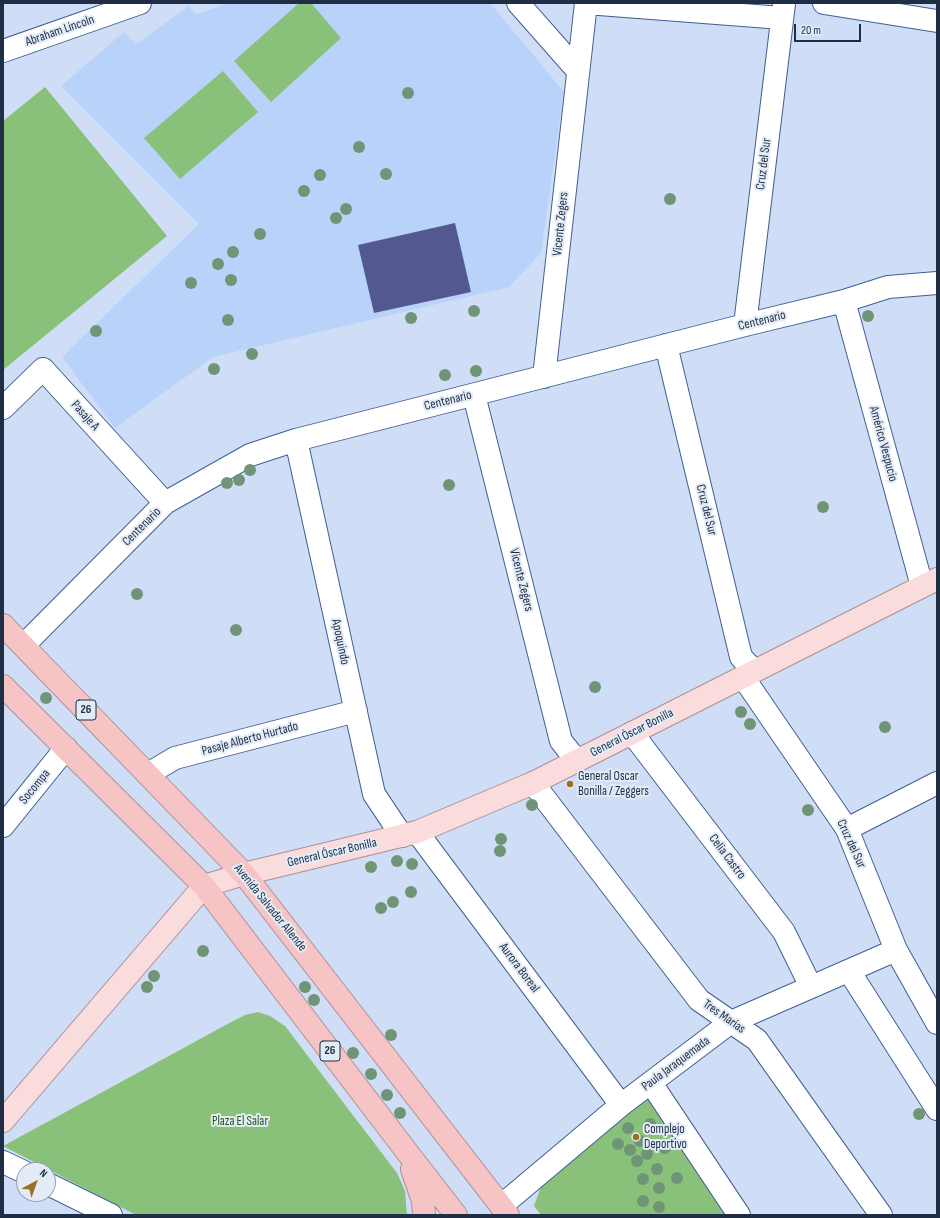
<!DOCTYPE html>
<html>
<head>
<meta charset="utf-8">
<style>
	body { margin:0 }
	#map { position:relative; width:940px; height:1218px; overflow:hidden; background:#cfdef6; font-family:"Sofia Sans Condensed",sans-serif }
	canvas { display:block }
	.frame { position:absolute; inset:0; border:4px solid #1f2e44; pointer-events:none }
	.north { position:absolute; left:16px; top:1162px; width:40px; height:40px; box-sizing:border-box; background:#e3ebf7; border:1px solid #959faf; border-radius:50%; rotate:41deg; font-size:11px; font-weight:700; line-height:16px; text-align:center; color:#1f2e44 }
	.north::after { content:''; display:block; margin:auto; width:14px; height:18px; background:#9b701e; clip-path:polygon(50% 0,100% 100%,50% 72%,0 100%) }
	.scale { position:absolute; left:794px; top:24px; width:67px; height:18px; box-sizing:border-box; border:2px solid #1f2e44; border-top:0; padding-left:5px; font-size:12px; line-height:14px; white-space:nowrap; color:#1f2e44; -webkit-text-stroke:3px #e3ebf7; paint-order:stroke }
</style>
</head>
<body>
<div id="map">
<canvas width="940" height="1218"></canvas>
<div class="frame"></div>
<div class="north">N</div>
<div class="scale">20 m</div>
</div>
<script>
const ctx = document.querySelector('canvas').getContext('2d');
ctx.lineJoin = 'round';
function paint(path, color) {
  ctx.fillStyle = color;
  ctx.fill(path, 'evenodd');
}
function strokePath(path, color, width, dash) {
  ctx.strokeStyle = color;
  ctx.lineWidth = width;
  ctx.lineCap = dash ? 'butt' : 'round';
  ctx.setLineDash(dash || []);
  ctx.stroke(path);
}
function write(font, color, halo, rows, align = 'center') {
  ctx.font = font + ' "Sofia Sans Condensed",sans-serif';
  ctx.lineWidth = 4;
  ctx.setLineDash([]);
  ctx.textBaseline = 'middle';
  ctx.strokeStyle = halo;
  ctx.fillStyle = color;
  for (const [text, x, y, turn = 0] of rows) {
    ctx.save();
    ctx.translate(x, y);
    ctx.rotate((+turn || 0) * Math.PI / 180);
    ctx.textAlign = isNaN(turn) ? turn : align;
    if (halo) ctx.strokeText(text, 0, 0);
    ctx.fillText(text, 0, 0);
    ctx.restore();
  }
}
paint(new Path2D(`
	M 228,3 L 490,3 L 564,92 L 541,253 L 509,287 L 213,357 L 115,428 L 62,357 L 199,224 L 61,86 L 124,32 L 136,44 L 189,6 L 196,15 Z`), '#b9d2f9');
paint(new Path2D(`
	M 299,3 L 311,3 L 341,38 L 271,102 L 234,61 Z
	M 223,71 L 258,112 L 180,179 L 144,138 Z
	M 45,87 L 167,236 L 3,370 L 3,121 Z
	M 258,1012 L 270,1016 L 285,1026 L 397,1173 L 405,1191 L 407,1215 L 136,1215 L 3,1146 L 235,1020 L 245,1015 Z
	M 648,1094 L 728,1215 L 541,1215 L 534,1206 L 543,1181 Z`), '#89c07a');
paint(new Path2D(`
	M 455,223 L 471,292 L 374,313 L 358,245 Z`), '#545891');
const minor = new Path2D(`
	M 518,3 L 578,71
	M 824,3 L 937,21
	M 3,51 L 140,3
	M 844,301 L 922,586
	M 745,325 L 784,4
	M 666,345 L 741,657 L 754,671
	M 544,377 L 586,3 L 782,18
	M 474,395 L 561,741 L 577,761
	M 3,408 L 43,369 L 165,503
	M 296,440 L 374,794 L 402,836
	M 24,645 L 165,503 L 250,455 L 296,440 L 745,325 L 844,301 L 888,287 L 937,283
	M 743,677 L 847,829 L 896,950 L 937,1023
	M 632,733 L 784,932 L 811,987
	M 148,774 L 175,758 L 356,711
	M 533,783 L 699,1000 L 757,1040 L 881,1215
	M 3,826 L 66,748
	M 847,829 L 937,783
	M 417,832 L 621,1105
	M 849,971 L 937,1109
	M 651,1083 L 739,1215
	M 3,1162 L 24,1172
	M 48,1184 L 111,1215
	M 501,1206 L 621,1105 L 731,1022 L 896,950`);
const major = new Path2D(`
	M 3,1121 L 204,886 L 244,874 L 417,832 L 533,783 L 937,579`);
const highway = new Path2D(`
	M 3,625 L 244,874 L 508,1215
	M 3,686 L 204,886 L 407,1152 L 456,1215
	M 412,1169 L 423,1201 L 424,1215`);
strokePath(minor, '#3f6093', 24);
strokePath(major, '#ab9097', 24);
strokePath(highway, '#ab9097', 24);
strokePath(minor, '#fff', 22);
strokePath(major, '#fadcdc', 22);
strokePath(highway, '#f6c4c4', 22);
ctx.fillStyle = '#709576';
for (const [x, y] of [
	[408,93],
	[359,147],
	[386,174],
	[320,175],
	[304,191],
	[670,199],
	[346,209],
	[336,218],
	[260,234],
	[233,252],
	[218,264],
	[231,280],
	[191,283],
	[474,311],
	[868,316],
	[411,318],
	[228,320],
	[96,331],
	[252,354],
	[214,369],
	[476,371],
	[445,375],
	[250,470],
	[239,480],
	[227,483],
	[449,485],
	[823,507],
	[137,594],
	[236,630],
	[595,687],
	[46,698],
	[741,712],
	[750,724],
	[885,727],
	[532,805],
	[808,810],
	[501,839],
	[500,851],
	[397,861],
	[412,864],
	[371,867],
	[411,892],
	[393,902],
	[381,908],
	[203,951],
	[154,976],
	[147,987],
	[305,987],
	[314,1000],
	[391,1035],
	[353,1053],
	[371,1074],
	[387,1095],
	[400,1113],
	[919,1114],
	[650,1124],
	[628,1128],
	[640,1141],
	[618,1144],
	[665,1148],
	[630,1150],
	[647,1154],
	[637,1161],
	[657,1169],
	[677,1178],
	[643,1179],
	[659,1188],
	[643,1201],
	[659,1207]
]) {
  ctx.beginPath();
  ctx.arc(x, y, 6, 0, 2 * Math.PI);
  ctx.fill();
}
for (const [x, y, r, color] of [
	[570,784,4,"#9b701e"],
	[636,1137,4,"#9b701e"]
]) {
  const dot = new Path2D();
  dot.arc(x, y, r, 0, 2 * Math.PI);
  ctx.fillStyle = color;
  ctx.fill(dot);
  strokePath(dot, '#e3ebf7', 1.5);
}
for (const [x, y, w] of [
	[86,710,20],
	[330,1051,20]
]) {
  const box = new Path2D();
  box.roundRect(x - w / 2, y - 10, w, 20, 3);
  ctx.fillStyle = '#e3ebf7';
  ctx.fill(box);
  strokePath(box, '#1f2e44', 1);
}
write('bold 12px', '#1f2e44', null, [
	["26",86,710],
	["26",330,1051]
]);
write('13px', '#1f2e44', '#e3ebf7', [
	["Abraham Lincoln",60,31,-19],
	["Cruz del Sur",764,164,-83],
	["Vicente Zegers",561,224,-84],
	["Centenario",762,321,-14],
	["Centenario",448,401,-14],
	["Pasaje A",85,416,48],
	["Américo Vespucio",883,444,75],
	["Cruz del Sur",706,510,76],
	["Centenario",142,527,-45],
	["Vicente Zegers",521,580,76],
	["Apoquindo",340,642,78],
	["General Óscar Bonilla",632,733,-27],
	["Pasaje Alberto Hurtado",250,739,-15],
	["Socompa",35,787,-51],
	["Cruz del Sur",851,844,65],
	["General Óscar Bonilla",332,853,-13],
	["Celia Castro",727,857,53],
	["Avenida Salvador Allende",270,908,51],
	["Aurora Boreal",519,968,53],
	["Tres Marías",724,1017,35],
	["Paula Jaraquemada",676,1064,-37]
]);
write('13px', '#1f2e44', '#e3ebf7', [
	["General Oscar",578,777],
	["Bonilla / Zeggers",578,792],
	["Complejo",644,1130],
	["Deportivo",644,1145]
], 'left');
write('13px', '#23590e', '#e3ebf7', [
	["Plaza El Salar",240,1122]
]);
</script>
</body>
</html>
